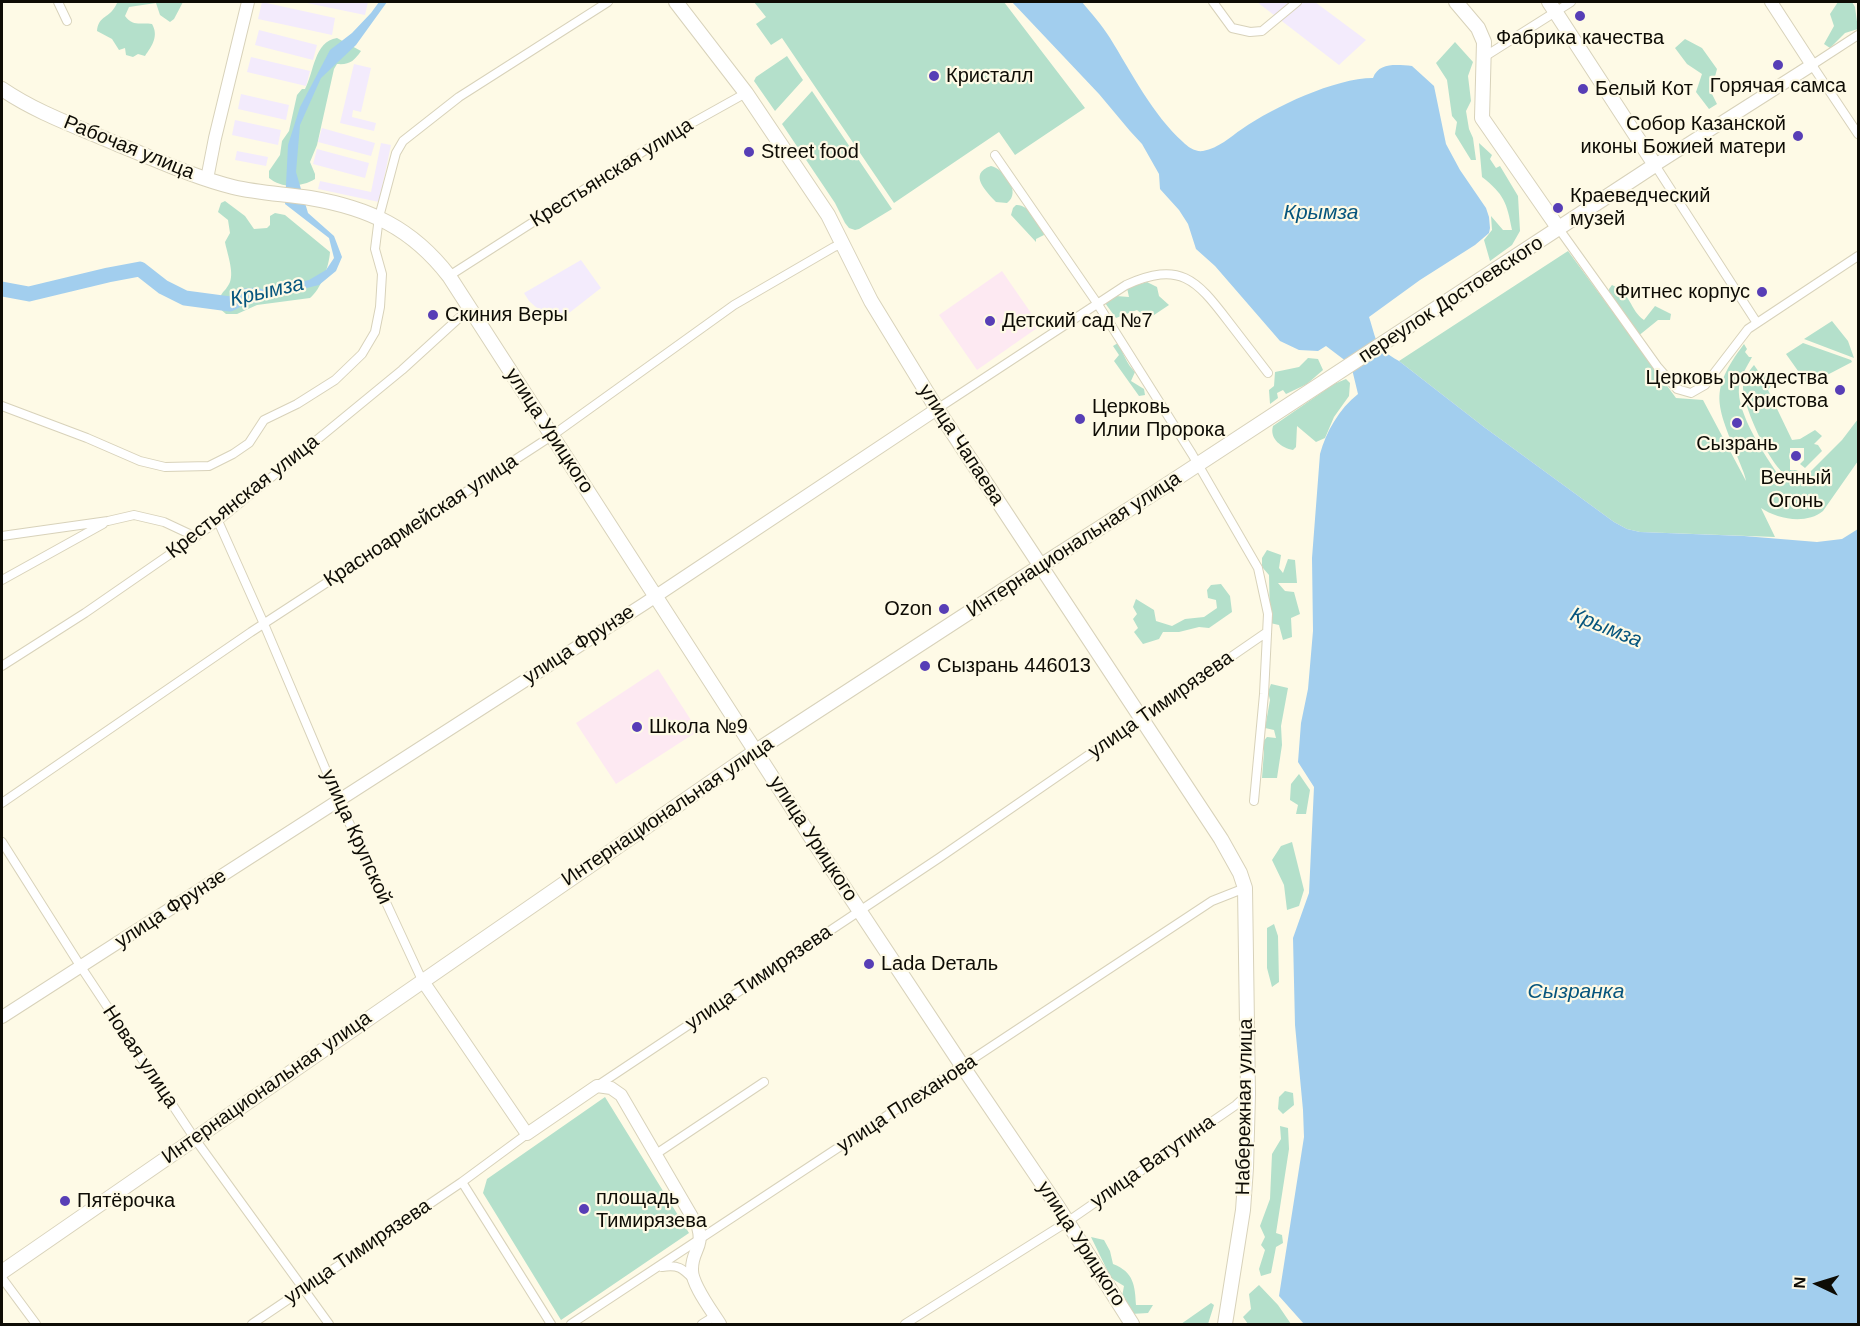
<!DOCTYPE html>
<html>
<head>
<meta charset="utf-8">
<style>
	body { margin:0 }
	#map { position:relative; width:1860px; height:1326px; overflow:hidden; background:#fefae6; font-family:Helvetica,sans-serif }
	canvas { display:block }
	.frame { position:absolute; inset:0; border:3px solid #0e0c05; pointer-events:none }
	.north { position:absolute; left:1788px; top:1254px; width:60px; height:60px; -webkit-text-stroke:4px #fefae6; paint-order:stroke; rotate:274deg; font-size:16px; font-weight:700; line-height:24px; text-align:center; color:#0e0c05 }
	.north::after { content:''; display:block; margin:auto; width:21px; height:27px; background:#0e0c05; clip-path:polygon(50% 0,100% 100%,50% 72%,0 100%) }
</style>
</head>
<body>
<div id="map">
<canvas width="1860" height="1326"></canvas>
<div class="frame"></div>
<div class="north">N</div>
</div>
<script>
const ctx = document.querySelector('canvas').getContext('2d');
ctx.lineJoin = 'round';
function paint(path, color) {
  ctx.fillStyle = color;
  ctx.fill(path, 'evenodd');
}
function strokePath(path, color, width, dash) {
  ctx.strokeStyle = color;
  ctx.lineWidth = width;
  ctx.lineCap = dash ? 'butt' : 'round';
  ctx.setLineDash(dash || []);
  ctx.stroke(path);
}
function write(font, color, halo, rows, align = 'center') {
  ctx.font = font + ' Helvetica,sans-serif';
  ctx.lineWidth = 4.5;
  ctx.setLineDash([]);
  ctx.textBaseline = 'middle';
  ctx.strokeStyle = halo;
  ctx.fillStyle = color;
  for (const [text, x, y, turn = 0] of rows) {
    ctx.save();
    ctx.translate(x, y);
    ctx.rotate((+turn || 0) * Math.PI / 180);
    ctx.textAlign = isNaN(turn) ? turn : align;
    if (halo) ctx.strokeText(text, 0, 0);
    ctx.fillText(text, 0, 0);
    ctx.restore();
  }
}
paint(new Path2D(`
	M 262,2 L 335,18 L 332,35 L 258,19 Z
	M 302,2 L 368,2 L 365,15 Z
	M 1257,2 L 1315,2 L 1366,40 L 1339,65 Z
	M 259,30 L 317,45 L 313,60 L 255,45 Z
	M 251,57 L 310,71 L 306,86 L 247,72 Z
	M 354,64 L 371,68 L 361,112 L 353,110 L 352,117 L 376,123 L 374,131 L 340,123 Z
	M 241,94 L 289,105 L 286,120 L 238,109 Z
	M 235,120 L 281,130 L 278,145 L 232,135 Z
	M 322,128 L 375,143 L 371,156 L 318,142 Z
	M 381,143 L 391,145 L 379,202 L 318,189 L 320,181 L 371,192 Z
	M 317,149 L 369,163 L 365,178 L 313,164 Z
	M 237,151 L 268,157 L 266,166 L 235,160 Z
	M 581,260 L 601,288 L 555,324 L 529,301 L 524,293 Z`), '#f3ebfc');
paint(new Path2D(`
	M 1002,271 L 1040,326 L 977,370 L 939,315 Z
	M 658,669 L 698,731 L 616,784 L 576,723 Z`), '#fde9f2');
paint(new Path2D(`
	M 118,2 L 183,2 L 174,19 L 170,22 L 160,15 L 156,3 L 129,7 L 125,16 C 133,27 140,22 152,24 C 159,36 152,46 145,56 L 138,54 L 133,57 L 126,55 L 125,48 L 119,50 L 112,39 L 97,31 C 98,18 106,18 112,11 C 115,8 116,4 118,2 Z
	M 754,2 L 1004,2 L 1085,108 L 1015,155 L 999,132 L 894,203 L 782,38 L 771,45 L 756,24 L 766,17 Z
	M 1838,2 L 1852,2 L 1855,7 L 1858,29 L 1845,33 L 1830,48 L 1824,44 L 1834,26 L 1830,14 Z
	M 337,38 L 361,51 C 354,61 350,65 337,64 L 334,69 L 317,145 L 310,162 L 315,174 L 315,179 C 302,187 282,189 269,178 L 269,171 L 280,155 L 282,141 L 289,131 L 297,95 L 302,89 L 305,89 C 314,73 314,41 337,38 Z
	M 1685,39 L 1702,48 L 1717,69 L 1711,92 L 1717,104 L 1709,109 L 1696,92 L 1702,74 L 1687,64 L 1675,48 Z
	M 1455,42 L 1473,62 L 1468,76 L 1471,101 L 1466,111 L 1469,129 L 1473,138 L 1476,160 L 1471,160 L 1455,134 L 1457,122 L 1452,116 L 1447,80 L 1436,63 Z
	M 787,56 L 803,80 L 775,111 L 754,81 L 756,77 Z
	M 812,91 L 892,209 L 859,229 L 855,230 L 849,228 L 845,223 L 835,203 L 782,124 Z
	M 1479,143 L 1492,155 L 1490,159 L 1496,168 L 1500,166 L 1518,196 L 1520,231 L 1512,245 L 1490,261 L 1484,240 L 1492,230 L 1491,216 L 1503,230 L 1512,230 C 1507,203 1504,194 1482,177 Z
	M 991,166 C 1004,169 1022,192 1007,203 L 996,202 C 987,192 967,174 991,166 Z
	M 225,201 L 245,216 L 254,229 L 267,228 L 270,225 L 270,216 L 275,213 L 285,215 L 330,252 C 329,267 321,289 310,298 L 257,305 L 237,314 L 226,314 L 219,308 C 220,289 224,295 230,282 C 234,271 227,253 225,242 L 230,233 L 228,220 L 218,212 L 221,203 Z
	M 1016,205 C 1029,204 1036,222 1043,231 L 1044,235 L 1036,239 L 1036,242 L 1011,215 L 1013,208 Z
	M 1568,251 L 1676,398 L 1703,400 L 1746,481 C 1745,474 1740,464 1737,456 C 1717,404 1708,392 1744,344 L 1747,349 L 1745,352 L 1749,357 L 1752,357 C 1747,367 1740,376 1739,387 C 1736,413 1766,457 1780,477 C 1789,483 1796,483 1805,477 L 1842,440 L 1858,419 L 1858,461 L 1823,511 C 1806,525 1777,519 1761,508 L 1775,537 L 1640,532 L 1627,529 L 1614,522 L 1484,427 L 1399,361 Z
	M 1147,282 L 1157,287 L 1159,296 L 1169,305 L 1148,319 L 1137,310 L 1116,318 L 1105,303 L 1116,296 L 1129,297 L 1127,288 Z
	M 1612,285 C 1632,294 1629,309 1644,320 L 1655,306 L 1671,314 L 1670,320 L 1658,320 L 1637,337 L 1609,297 L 1609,289 Z
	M 1832,321 L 1848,341 L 1854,358 L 1804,339 Z
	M 1118,343 C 1124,354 1126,363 1135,372 L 1131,381 L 1144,389 L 1145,395 L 1139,396 L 1114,361 L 1119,355 L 1113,346 Z
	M 1803,343 L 1851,360 L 1852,362 L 1808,385 L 1786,354 Z
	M 1308,358 L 1318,359 L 1323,370 L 1307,384 L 1286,394 L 1283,390 L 1277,393 L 1278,398 L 1270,404 L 1269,390 L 1274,386 L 1275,372 L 1299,367 Z
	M 1754,365 L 1761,375 L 1765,374 L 1771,386 L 1768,390 L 1792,440 L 1800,439 L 1815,430 L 1822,436 L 1814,444 L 1818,445 L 1822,451 L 1805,468 L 1800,464 L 1804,460 L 1804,448 L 1790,448 L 1790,470 L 1797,470 L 1799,473 C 1795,476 1791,477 1786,475 C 1770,465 1742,405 1743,386 C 1744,378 1749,371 1754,365 Z
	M 1346,379 L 1350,383 L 1349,396 L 1334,417 L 1325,438 L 1316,442 L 1297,426 L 1296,447 L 1293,450 C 1282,448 1269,439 1273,426 L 1334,384 Z
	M 1267,550 L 1281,555 L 1279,568 L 1283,573 L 1288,559 L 1295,560 L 1297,583 L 1278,583 L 1285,591 L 1294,592 L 1300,614 L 1291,618 L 1292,637 L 1283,640 L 1279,625 L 1270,623 L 1269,575 L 1262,567 L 1262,558 Z
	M 1221,584 L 1230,596 L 1232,612 L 1209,628 L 1199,627 L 1179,632 L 1163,632 L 1159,639 L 1143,644 L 1134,632 L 1138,628 L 1133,619 L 1137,614 L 1133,607 L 1136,599 L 1154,610 L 1156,621 L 1172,626 L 1185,619 L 1204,617 L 1217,608 L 1216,600 L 1208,598 L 1207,590 L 1211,585 Z
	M 1271,684 L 1288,688 L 1281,726 L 1282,745 L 1277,778 L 1262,778 L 1264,751 L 1261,744 L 1267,737 L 1276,738 L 1274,730 L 1265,728 L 1270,700 L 1268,692 Z
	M 1299,774 L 1310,790 L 1306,814 L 1296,814 L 1298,805 L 1290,800 L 1291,784 Z
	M 1292,842 L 1304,890 L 1299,906 L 1287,910 L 1284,885 L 1272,860 L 1281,846 Z
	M 1274,924 L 1278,936 L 1279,982 L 1272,987 L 1267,968 L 1267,928 Z
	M 1285,1091 L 1293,1093 L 1294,1105 L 1283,1114 L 1278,1109 L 1279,1097 Z
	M 605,1097 L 689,1233 L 561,1320 L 483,1193 L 487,1179 Z
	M 1280,1126 L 1288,1128 L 1289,1149 L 1276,1233 L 1282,1235 L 1283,1243 L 1276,1247 L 1271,1273 L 1261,1276 L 1259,1269 L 1265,1250 L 1261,1245 L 1265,1237 L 1260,1226 L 1270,1199 L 1272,1154 L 1281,1139 Z
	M 1091,1237 L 1104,1240 L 1110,1251 L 1113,1264 C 1134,1272 1135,1286 1136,1305 L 1153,1305 L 1148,1313 L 1131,1314 L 1121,1302 L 1124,1286 L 1111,1278 Z
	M 1259,1285 L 1278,1305 L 1291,1324 L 1248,1324 L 1243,1317 L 1251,1309 L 1249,1294 Z
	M 1211,1303 L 1214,1305 L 1208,1324 L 1181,1324 Z`), '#b4e0cb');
paint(new Path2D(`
	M 379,2 L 387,2 L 356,45 L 321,78 L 300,125 L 296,172 L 308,213 L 334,236 L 342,257 L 336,271 L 319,285 L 242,304 L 239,297 L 264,289 L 309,280 L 326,270 L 334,258 L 329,238 L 285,204 L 288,145 L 300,107 L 330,50 L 352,33 L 371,13 Z
	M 1012,2 L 1082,2 C 1091,13 1102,25 1110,38 C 1131,72 1153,115 1183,142 C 1188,147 1195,152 1203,151 C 1219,148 1230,137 1242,129 C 1274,107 1335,78 1373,78 C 1379,62 1397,65 1412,66 L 1434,86 L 1446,144 L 1460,170 L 1486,208 L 1489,217 L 1490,228 L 1489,233 L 1475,245 L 1420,280 L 1369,317 C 1377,341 1374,347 1399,361 L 1484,427 L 1614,522 L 1627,529 L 1640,532 L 1744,536 L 1817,542 L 1842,539 L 1858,529 L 1858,1324 L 1304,1324 L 1279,1296 L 1304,1137 L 1303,1110 L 1295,1025 L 1293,938 L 1309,893 L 1314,787 L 1298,762 L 1301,723 L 1308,689 L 1313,631 L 1312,558 L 1320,454 C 1326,432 1339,409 1358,394 L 1351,365 L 1326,346 L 1318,351 L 1299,350 L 1280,341 L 1215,266 L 1196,249 L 1188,224 L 1179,210 L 1160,189 L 1159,174 L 1142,144 L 1130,131 L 1099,94 Z`), '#a2ceee');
strokePath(new Path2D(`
	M 2,289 L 29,294 L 108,275 L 140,269 L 163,287 L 185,298 L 230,304 L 245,296 L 257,295`), '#a2ceee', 15);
const street = new Path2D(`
	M 58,2 L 67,21
	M 1213,2 L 1232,28 L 1250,32 L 1262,31 L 1297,2
	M 1858,35 L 1812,65 L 1858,134
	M 1484,57 L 1571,2
	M 995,155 L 1097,303 L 1192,454 L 1258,568 L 1268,614 L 1264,694 L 1254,801
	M 1655,165 L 1757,323
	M 1559,229 L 1657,366 L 1677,389 L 1691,393 L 1705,385 L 1748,329 L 1858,256
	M 449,276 L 658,142 L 746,93
	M 2,406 L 87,438 L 140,461 L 165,467 L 209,466 L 233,454 L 249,443 L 264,420 L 297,404 L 335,380 L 362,354 L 375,332 L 380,307 L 382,274 L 375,249 L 379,217 L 396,153 L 403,141 L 459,97 L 608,2
	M 937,409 L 1126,285 C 1180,261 1196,279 1228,321 C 1241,338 1254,355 1268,373
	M 218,521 L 264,624 L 339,801 L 422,980
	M 2,536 L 108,521 L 134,515 L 164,522 L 196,537
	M 2,580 L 103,524
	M 2,666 L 85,613 L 218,521 L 402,370 L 470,308
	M 2,803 L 251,632 L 553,435 L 734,305 L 834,247 L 843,244
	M 2,842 L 81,967 L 195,1139 L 329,1324
	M 597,1086 L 939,858 L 1267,632
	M 656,1154 L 764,1082
	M 462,1182 L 551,1324
	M 662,1267 C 679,1264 683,1269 694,1280
	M 2,1278 L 36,1324
	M 252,1324 L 462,1182 L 527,1134
	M 571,1324 L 1212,901 L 1245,888
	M 702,1324 L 715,1316
	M 905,1324 L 1067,1222 L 1236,1105 L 1248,1094`);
const secondary = new Path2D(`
	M 1655,165 L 1812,65 L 1771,2
	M 207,179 L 215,138 L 248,2
	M 422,980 L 527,1134 L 597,1086 L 611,1088 L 621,1095 L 698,1227 C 704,1248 692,1250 692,1269 C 691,1284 712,1311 720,1324
	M 2,1017 L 644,604 L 937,409`);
const primary = new Path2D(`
	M 676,2 L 746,93 L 828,215 L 871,301 L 937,409 L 1221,839 L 1240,873 L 1245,888 L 1248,1094 L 1246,1168 L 1243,1210 L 1225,1324
	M 1456,2 L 1478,28 L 1484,42 L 1482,118 L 1559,229
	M 2,89 C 37,113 78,127 117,144 C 155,159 193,177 233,187 C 258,193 284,194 310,198 C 369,208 412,228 449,276 L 814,842 L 963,1067 L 1058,1207 L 1132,1324
	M 2,1272 L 756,751 L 1048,561 L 1142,501 L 1655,165 L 1549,2`);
strokePath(street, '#d8d2ba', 10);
strokePath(secondary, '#d8d2ba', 14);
strokePath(primary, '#d8d2ba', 16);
strokePath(street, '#fff', 8);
strokePath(secondary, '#fff', 12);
strokePath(primary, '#fff', 14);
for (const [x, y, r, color] of [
	[1580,16,6,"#573eb6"],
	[1778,65,6,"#573eb6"],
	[934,76,6,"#573eb6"],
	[1583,89,6,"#573eb6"],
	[1798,136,6,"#573eb6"],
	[749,152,6,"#573eb6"],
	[1558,208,6,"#573eb6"],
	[1762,292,6,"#573eb6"],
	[433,315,6,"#573eb6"],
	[990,321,6,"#573eb6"],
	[1840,390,6,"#573eb6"],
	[1080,419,6,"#573eb6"],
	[1737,423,6,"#573eb6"],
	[1796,456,6,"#573eb6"],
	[944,609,6,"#573eb6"],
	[925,666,6,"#573eb6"],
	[637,727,6,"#573eb6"],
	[869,964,6,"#573eb6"],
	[65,1201,6,"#573eb6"],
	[584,1209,6,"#573eb6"]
]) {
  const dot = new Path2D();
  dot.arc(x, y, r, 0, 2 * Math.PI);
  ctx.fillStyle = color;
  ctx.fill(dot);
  strokePath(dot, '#fefae6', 2);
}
write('20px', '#0e0c05', '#fefae6', [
	["Фабрика качества",1580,38,"center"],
	["Кристалл",946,76],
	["Горячая самса",1778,86,"center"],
	["Белый Кот",1595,89],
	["Собор Казанской",1786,124,"right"],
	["иконы Божией матери",1786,147,"right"],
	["Street food",761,152],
	["Краеведческий",1570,196],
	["музей",1570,219],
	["Фитнес корпус",1750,292,"right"],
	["Скиния Веры",445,315],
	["Детский сад №7",1002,321],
	["Церковь рождества",1828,378,"right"],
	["Христова",1828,401,"right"],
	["Церковь",1092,407],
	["Илии Пророка",1092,430],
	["Сызрань",1737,444,"center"],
	["Вечный",1796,478,"center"],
	["Огонь",1796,501,"center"],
	["Ozon",932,609,"right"],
	["Сызрань 446013",937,666],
	["Школа №9",649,727],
	["Lada Dеталь",881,964],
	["площадь",596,1198],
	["Тимирязева",596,1221],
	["Пятёрочка",77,1201]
], 'left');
write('20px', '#0e0c05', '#fefae6', [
	["Рабочая улица",129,148,22],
	["Крестьянская улица",612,173,-32],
	["переулок Достоевского",1451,300,-33],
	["улица Урицкого",549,431,57],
	["улица Чапаева",961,445,57],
	["Крестьянская улица",243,497,-38],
	["Красноармейская улица",421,521,-33],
	["Интернациональная улица",1074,545,-33],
	["улица Фрунзе",579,645,-33],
	["улица Тимирязева",1161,705,-35],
	["Интернациональная улица",668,812,-34],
	["улица Крупской",356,837,66],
	["улица Урицкого",813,839,57],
	["улица Фрунзе",171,909,-33],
	["улица Тимирязева",759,978,-34],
	["Новая улица",140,1057,56],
	["Интернациональная улица",267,1088,-35],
	["улица Плеханова",907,1104,-33],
	["Набережная улица",1245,1107,-89],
	["улица Ватутина",1153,1162,-35],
	["улица Урицкого",1081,1244,57],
	["улица Тимирязева",358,1252,-34]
]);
write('italic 21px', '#06557d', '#fefae6', [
	["Крымза",1321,213],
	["Крымза",267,292,-13],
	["Крымза",1606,628,22],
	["Сызранка",1576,992]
]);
</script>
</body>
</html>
